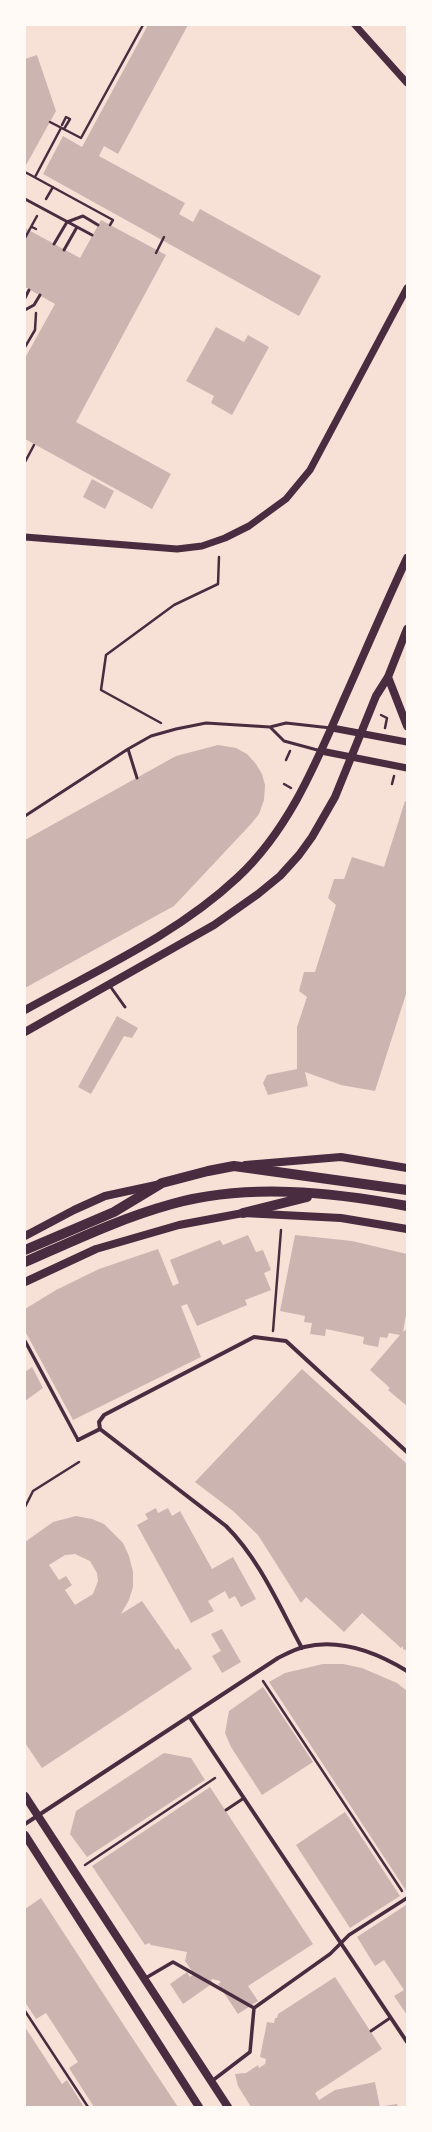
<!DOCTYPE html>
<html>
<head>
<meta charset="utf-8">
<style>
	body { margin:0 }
	#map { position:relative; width:432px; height:2132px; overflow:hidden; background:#f7e1d7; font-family:"Nunito Sans",sans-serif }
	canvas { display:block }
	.frame { position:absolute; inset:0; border:26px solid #fffaf5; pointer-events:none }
</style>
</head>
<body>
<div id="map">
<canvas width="432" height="2132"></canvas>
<div class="frame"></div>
</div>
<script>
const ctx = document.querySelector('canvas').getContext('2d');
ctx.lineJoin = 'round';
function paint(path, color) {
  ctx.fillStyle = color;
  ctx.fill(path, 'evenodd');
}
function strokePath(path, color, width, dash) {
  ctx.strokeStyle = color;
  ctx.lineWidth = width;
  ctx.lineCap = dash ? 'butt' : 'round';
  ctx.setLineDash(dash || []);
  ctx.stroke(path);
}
paint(new Path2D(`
	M 148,25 L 188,25 L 118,154 L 104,146 L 99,156 L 185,203 L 179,214 L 193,222 L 200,209 L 321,276 L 299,316 L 43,174 L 63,136 L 82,147 Z
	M 37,55 L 56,111 L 25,167 L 25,59 Z
	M 101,220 L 166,255 L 76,422 L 171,474 L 152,509 L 25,439 L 25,358 L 55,304 L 25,287 L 25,228 L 80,258 Z
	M 216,327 L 244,342 L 248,335 L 269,347 L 232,415 L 211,403 L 214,396 L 186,381 Z
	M 92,479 L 114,491 L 105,509 L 83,497 Z
	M 218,745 L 236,748 L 247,754 L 256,764 L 262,774 L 265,785 L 264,800 L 259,814 L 251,824 L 174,906 L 25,988 L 25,840 L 176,756 Z
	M 405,801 L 407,802 L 407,991 L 375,1091 L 341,1085 L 305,1072 L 308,1086 L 268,1095 L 263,1083 L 267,1075 L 297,1069 L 297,1027 L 307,997 L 299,991 L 304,972 L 315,972 L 336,905 L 328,898 L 334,879 L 344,879 L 352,857 L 384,867 Z
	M 117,1016 L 138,1028 L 132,1038 L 124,1036 L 91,1094 L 78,1087 Z
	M 248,1235 L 256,1252 L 263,1250 L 271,1270 L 264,1273 L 271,1290 L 245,1300 L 247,1305 L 197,1326 L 187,1304 L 181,1306 L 201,1357 L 73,1420 L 25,1331 L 25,1309 L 56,1290 L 99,1269 L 158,1249 L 173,1286 L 179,1283 L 170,1260 L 220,1240 L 223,1245 Z
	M 295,1235 L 352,1241 L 407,1254 L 407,1309 L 403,1332 L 405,1330 L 407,1331 L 407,1406 L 388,1390 L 390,1388 L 370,1370 L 400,1335 L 389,1333 L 387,1338 L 380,1337 L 378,1347 L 363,1344 L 364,1337 L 326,1329 L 325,1336 L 310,1334 L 312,1323 L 304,1322 L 305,1316 L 280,1311 Z
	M 32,1367 L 43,1388 L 25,1401 L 25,1372 Z
	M 302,1369 L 407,1464 L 407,1651 L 403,1649 L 403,1646 L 401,1648 L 362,1613 L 344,1632 L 306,1597 L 301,1603 L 258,1535 L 233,1511 L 195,1482 Z
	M 156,1508 L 158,1513 L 168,1508 L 172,1516 L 180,1511 L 212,1569 L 233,1557 L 256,1599 L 241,1607 L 235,1596 L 229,1599 L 225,1591 L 208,1601 L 214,1611 L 191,1623 L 137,1525 L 148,1519 L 145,1514 Z
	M 76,1516 L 92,1519 L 104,1524 L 123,1543 L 129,1556 L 133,1572 L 133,1587 L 129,1600 L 121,1614 L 142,1601 L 176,1650 L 178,1648 L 192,1669 L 42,1768 L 25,1743 L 25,1542 L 53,1522 ZM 75,1554 L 90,1561 L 97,1573 L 98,1581 L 93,1594 L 75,1605 L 65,1590 L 72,1585 L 66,1576 L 59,1580 L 49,1565 L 65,1555 Z
	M 222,1629 L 241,1662 L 222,1673 L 212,1656 L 221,1651 L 211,1634 Z
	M 323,1664 L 343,1664 L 362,1668 L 397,1683 L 407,1691 L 407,1892 L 269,1682 L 285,1673 Z
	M 263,1687 L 313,1762 L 262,1795 L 231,1747 L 225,1733 L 229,1711 Z
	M 164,1753 L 191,1758 L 205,1780 L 87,1857 L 70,1834 L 76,1811 Z
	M 210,1787 L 313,1944 L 248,1986 L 258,2001 L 238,2014 L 218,1984 L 221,1982 L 220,1981 L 212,1979 L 211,1980 L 213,1983 L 183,2004 L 170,1984 L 187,1972 L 190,1977 L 194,1974 L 185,1961 L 187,1952 L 151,1945 L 149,1943 L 145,1945 L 92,1866 Z
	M 345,1812 L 400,1896 L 350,1928 L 296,1845 Z
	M 41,1898 L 127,2030 L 178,2107 L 94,2107 L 69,2068 L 78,2062 L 46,2013 L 36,2019 L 25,2002 L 25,1909 Z
	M 406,1905 L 407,1907 L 407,2015 L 394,1996 L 404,1990 L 384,1960 L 375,1966 L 357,1937 Z
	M 335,1977 L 382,2049 L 315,2093 L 319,2100 L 335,2090 L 375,2082 L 380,2107 L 251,2107 L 238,2086 L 235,2074 L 246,2073 L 258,2065 L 259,2068 L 265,2064 L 266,2059 L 260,2057 L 267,2022 L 274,2023 L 275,2018 L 277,2018 L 278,2014 Z
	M 25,2027 L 62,2084 L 67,2080 L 84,2107 L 25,2107 Z
	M 397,2104 L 398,2107 L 384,2107 L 384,2106 Z`), '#ccb4b1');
strokePath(new Path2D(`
	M 50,122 L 81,138 L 143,25
	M 62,125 L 66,117 L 70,119 L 64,129
	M 25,172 L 113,220 L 110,225
	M 35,177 L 61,128
	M 46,199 L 53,187
	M 32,227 L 36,229
	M 25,238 L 37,216
	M 156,253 L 164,237
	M 25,347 L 35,330 L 36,313
	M 25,462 L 34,445
	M 381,715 L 387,718 L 385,728
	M 161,723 L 101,690 L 106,655 L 174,605 L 218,584 L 219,557
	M 286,760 L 290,751
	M 284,784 L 291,788
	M 392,784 L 394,776
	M 273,1331 L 281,1230
	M 25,1507 L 33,1491 L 79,1462
	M 263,1681 L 402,1891
	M 85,1865 L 215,1778
	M 25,2011 L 88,2107`), '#4a2c40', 2.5);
strokePath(new Path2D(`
	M 25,199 L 92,235
	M 54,244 L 67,222 L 83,216 L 98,225
	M 64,250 L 77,227
	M 25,298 L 29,290
	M 25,310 L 34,305 L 40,295
	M 270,727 L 284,741 L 321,751
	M 128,749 L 137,778
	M 25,816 L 128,749 L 151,736 L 176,729 L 206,723 L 270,727 L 286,723 L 331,728
	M 110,986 L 125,1007
	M 226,1810 L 244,1798
	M 371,2031 L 390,2018`), '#4a2c40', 3);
strokePath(new Path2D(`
	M 25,1341 L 78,1440
	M 144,1979 L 173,1962 L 254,2008
	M 212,2081 L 250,2052 L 254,2008 L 330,1954 L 349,1935 L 407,1898`), '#4a2c40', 3.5);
strokePath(new Path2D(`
	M 100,1429 L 99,1422 L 104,1415 L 254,1337 L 286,1341 L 407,1452
	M 78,1440 L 100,1429 L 226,1526 C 260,1560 279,1606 302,1648
	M 189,1716 L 407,2042
	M 25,1824 L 278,1658 C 286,1654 295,1649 304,1647 C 340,1638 376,1652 407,1671`), '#4a2c40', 4);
strokePath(new Path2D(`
	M 355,25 L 407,83
	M 25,537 L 177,549 L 202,546 L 225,538 L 249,526 L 286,499 L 310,470 L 407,288
	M 332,728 L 407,742
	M 321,751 L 407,768`), '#4a2c40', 7);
strokePath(new Path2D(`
	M 388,677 L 407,726
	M 25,1010 C 97,970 176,935 237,878 C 289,830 316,763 344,699 C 365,652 385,605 407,558
	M 25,1032 L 214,925 L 258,894 L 280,876 L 299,855 L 312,837 L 335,797 L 376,696 L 388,677 L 407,629
	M 245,1165 L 341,1157 L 407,1168
	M 25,1236 L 74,1210 L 105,1196 L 156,1185
	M 25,1282 L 96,1249 L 179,1225 L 243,1213 L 341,1218 L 407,1229
	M 25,1796 L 228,2107
	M 25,1835 L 199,2107`), '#4a2c40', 8);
strokePath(new Path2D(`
	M 243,1213 L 307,1197
	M 25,1250 L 114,1212 L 162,1183 L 208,1171 L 234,1166 L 407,1190
	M 25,1262 C 73,1241 121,1218 172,1204 C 248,1183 331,1192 407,1206`), '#4a2c40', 10);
</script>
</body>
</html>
